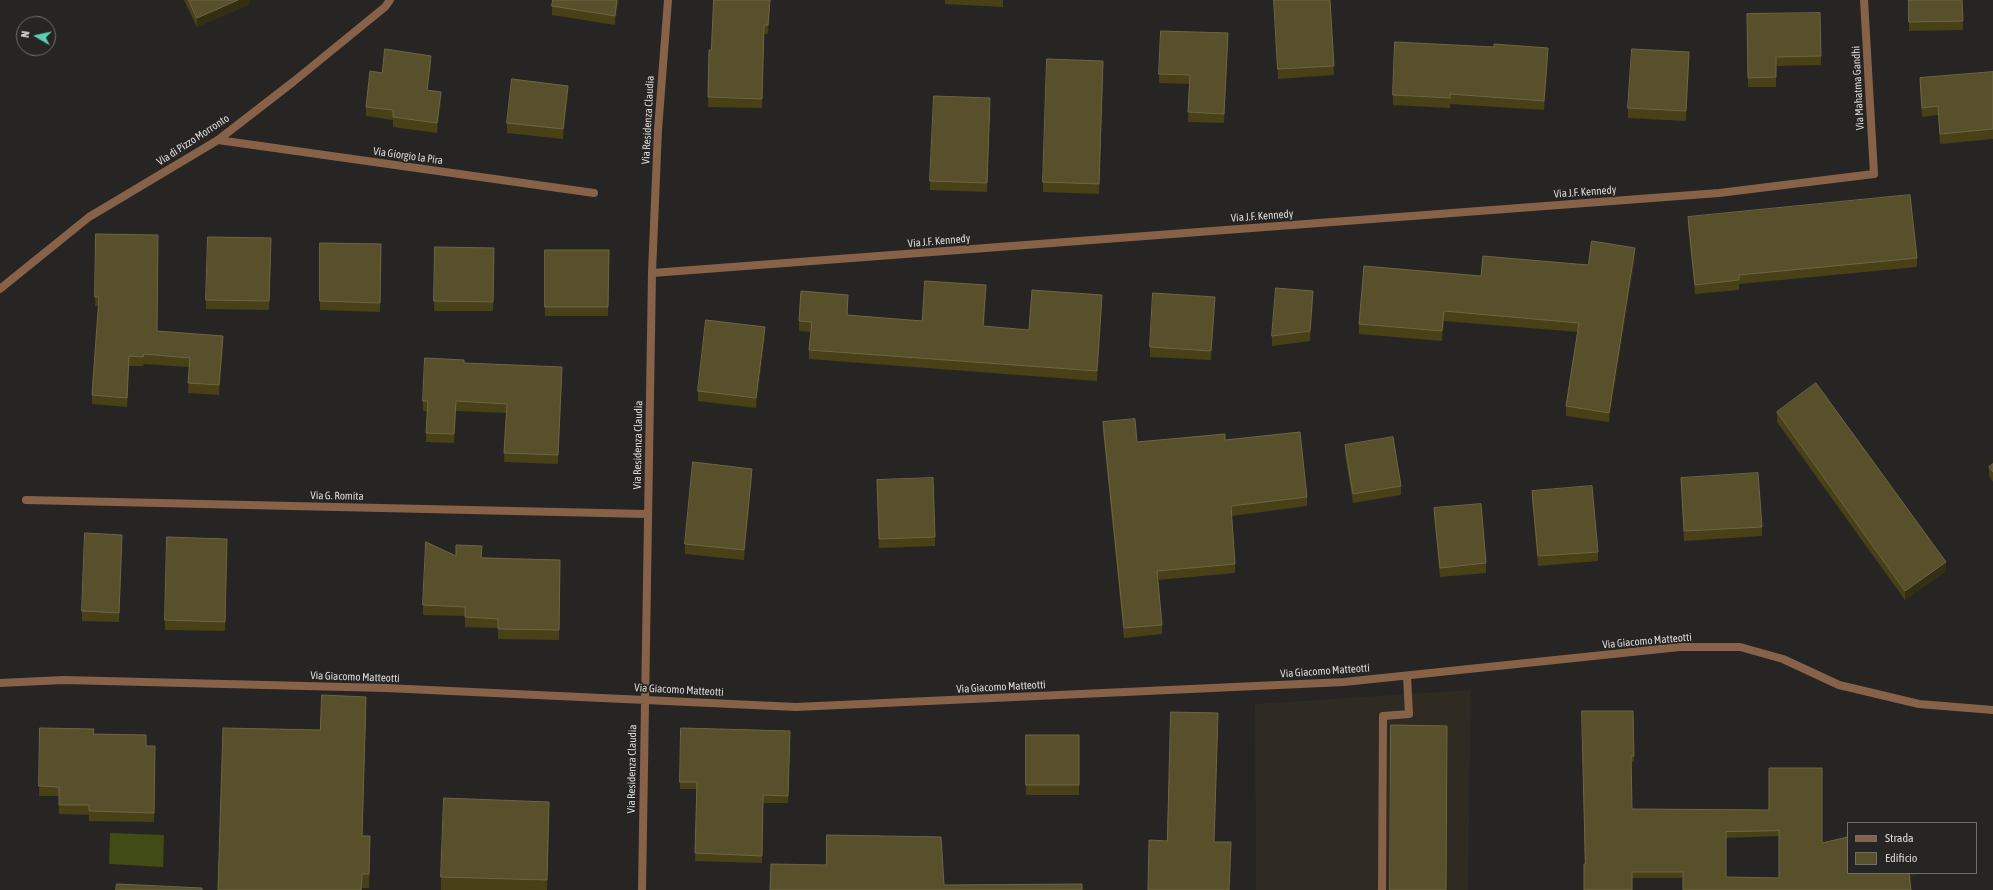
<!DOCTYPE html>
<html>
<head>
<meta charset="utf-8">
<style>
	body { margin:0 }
	#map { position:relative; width:1993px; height:890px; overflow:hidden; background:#272523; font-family:"Asap Condensed",sans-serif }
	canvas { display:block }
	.legend { position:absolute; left:1847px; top:822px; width:130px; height:52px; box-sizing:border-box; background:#272523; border:1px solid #6f6d6b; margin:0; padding:5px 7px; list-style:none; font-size:12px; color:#dad9d7 }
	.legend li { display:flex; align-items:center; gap:8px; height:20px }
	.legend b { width:20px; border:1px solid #6f6d6b }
	.north { position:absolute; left:16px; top:16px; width:40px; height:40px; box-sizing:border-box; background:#272523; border:1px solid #6f6d6b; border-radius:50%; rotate:279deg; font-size:11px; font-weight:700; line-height:16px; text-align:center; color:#dad9d7 }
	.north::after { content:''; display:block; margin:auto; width:14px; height:18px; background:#5ccebb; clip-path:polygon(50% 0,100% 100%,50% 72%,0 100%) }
</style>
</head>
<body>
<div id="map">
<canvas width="1993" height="890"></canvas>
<ul class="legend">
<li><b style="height:5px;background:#876248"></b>Strada</li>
<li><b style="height:11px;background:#58502a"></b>Edificio</li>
</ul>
<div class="north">N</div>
</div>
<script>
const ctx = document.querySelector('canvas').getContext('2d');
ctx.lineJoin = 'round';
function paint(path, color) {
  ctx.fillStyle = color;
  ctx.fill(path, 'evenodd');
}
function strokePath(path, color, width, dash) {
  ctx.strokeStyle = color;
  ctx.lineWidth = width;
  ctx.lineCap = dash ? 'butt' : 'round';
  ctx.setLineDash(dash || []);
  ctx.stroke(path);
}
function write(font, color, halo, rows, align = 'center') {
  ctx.font = font + ' "Asap Condensed",sans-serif';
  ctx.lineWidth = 3.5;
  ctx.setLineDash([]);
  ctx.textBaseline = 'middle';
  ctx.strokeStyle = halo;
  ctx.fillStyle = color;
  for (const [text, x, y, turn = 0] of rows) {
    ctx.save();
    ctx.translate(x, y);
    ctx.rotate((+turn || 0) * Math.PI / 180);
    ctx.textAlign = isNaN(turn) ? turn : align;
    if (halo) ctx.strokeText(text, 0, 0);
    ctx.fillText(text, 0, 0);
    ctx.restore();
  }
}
paint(new Path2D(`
	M 1471,690 L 1468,890 L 1256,890 L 1255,704 Z`), '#2f2a22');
paint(new Path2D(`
	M 110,833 L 164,835 L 163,867 L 109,864 Z`), '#414b15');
strokePath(new Path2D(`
	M 1382,890 L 1383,716 L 1409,714 L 1407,676`), '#876248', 8);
strokePath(new Path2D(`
	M 218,140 L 594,193
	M 652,273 L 1719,193 L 1874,174 L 1864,0
	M 0,289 L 89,217 L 218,140 L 293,82 L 385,7 L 390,0
	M 26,500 L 647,514
	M 0,683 L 64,680 L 386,688 L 796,707 L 1344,682 L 1680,647 L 1740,647 L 1783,659 L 1839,685 L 1919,704 L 1993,710
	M 642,890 L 652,273 L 658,130 L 668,0`), '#876248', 8);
paint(new Path2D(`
	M 184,0 L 250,0 L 250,4 L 197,27 Z
	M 553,0 L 619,0 L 615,25 L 552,15 L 552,6 Z
	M 945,0 L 1003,0 L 1003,7 L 945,4 Z
	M 1274,0 L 1330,0 L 1334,75 L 1278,79 Z
	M 1909,0 L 1962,0 L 1963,30 L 1909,31 Z
	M 770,9 L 768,34 L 764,34 L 762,108 L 708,107 L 709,50 L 711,50 Z
	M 1747,14 L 1821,56 L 1821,65 L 1776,66 L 1776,87 L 1748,87 Z
	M 1228,42 L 1224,123 L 1188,122 L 1189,84 L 1159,83 L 1159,74 Z
	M 1548,57 L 1544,110 L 1450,104 L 1450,108 L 1393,105 L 1393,95 Z
	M 1103,61 L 1099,194 L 1043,192 L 1043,182 Z
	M 1689,61 L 1686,121 L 1628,118 L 1628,108 Z
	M 431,65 L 428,90 L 441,101 L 437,133 L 393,127 L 393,120 L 366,116 L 366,107 L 382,73 Z
	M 1993,72 L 1993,139 L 1940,144 L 1938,115 L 1922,117 L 1920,88 L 1920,78 Z
	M 568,95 L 563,139 L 507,133 L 507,123 Z
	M 990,108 L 987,192 L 930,190 L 930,181 Z
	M 1688,217 L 1917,258 L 1917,267 L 1739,284 L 1739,290 L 1695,294 L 1688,227 Z
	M 96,234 L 157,331 L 223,346 L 219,395 L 188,393 L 189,367 L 144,364 L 143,366 L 129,366 L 127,407 L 92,404 L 92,395 L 99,306 L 95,306 Z
	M 320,243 L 381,244 L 380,312 L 320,310 Z
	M 435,247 L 494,248 L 493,311 L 434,311 Z
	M 271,248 L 269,310 L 206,309 L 206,300 Z
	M 545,250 L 609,250 L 608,316 L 545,316 Z
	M 1635,258 L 1609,422 L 1566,416 L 1566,406 L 1578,332 L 1444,321 L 1442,341 L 1359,334 L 1359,324 L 1481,276 L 1588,265 Z
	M 986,295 L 984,326 L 1029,330 L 1102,305 L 1097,381 L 809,359 L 809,350 L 811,332 L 799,331 L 799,321 L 848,305 L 848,315 L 922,321 Z
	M 1313,300 L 1310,341 L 1272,346 L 1272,336 Z
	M 1215,306 L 1211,360 L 1150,357 L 1150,347 Z
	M 765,337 L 756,408 L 698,401 L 698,391 Z
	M 464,363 L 562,377 L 558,464 L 504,462 L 506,413 L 456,411 L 454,443 L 426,442 L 427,411 L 423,411 L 423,401 Z
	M 1777,412 L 1946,571 L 1905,600 L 1777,422 Z
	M 1103,422 L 1137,442 L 1225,440 L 1307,497 L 1307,506 L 1231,516 L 1235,564 L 1235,573 L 1158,580 L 1162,625 L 1162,634 L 1124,638 L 1103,431 Z
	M 1345,445 L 1401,486 L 1401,495 L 1353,503 L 1345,455 Z
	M 1993,464 L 1993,482 L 1989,476 L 1989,467 Z
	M 752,478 L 744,560 L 685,554 L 685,544 Z
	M 1681,478 L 1762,527 L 1762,536 L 1684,541 Z
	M 877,489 L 935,537 L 935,546 L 879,548 Z
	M 1532,491 L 1598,552 L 1598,561 L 1538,566 L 1532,500 Z
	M 1434,508 L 1486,563 L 1486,573 L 1440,577 L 1434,517 Z
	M 122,545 L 119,622 L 82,621 L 82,611 Z
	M 227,548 L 225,631 L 165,630 L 165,620 Z
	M 456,556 L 560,560 L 559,640 L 498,639 L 498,628 L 465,627 L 465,616 L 423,615 L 423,605 Z
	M 366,711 L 362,836 L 370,849 L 369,888 L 362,888 L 362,890 L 218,890 L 320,730 Z
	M 1633,711 L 1634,762 L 1631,762 L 1632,809 L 1769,810 L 1822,843 L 1848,873 L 1922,873 L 1910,877 L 1911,890 L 1683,878 L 1632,878 L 1585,864 ZM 1779,836 L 1779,878 L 1726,877 L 1726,838 Z
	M 40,728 L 94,734 L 146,746 L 155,746 L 154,822 L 89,821 L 89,815 L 59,814 L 59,796 L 39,796 Z
	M 681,728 L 790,731 L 788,803 L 763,803 L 762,863 L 695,861 L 697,789 L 680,789 Z
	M 1026,735 L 1079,735 L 1079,795 L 1026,795 Z
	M 549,816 L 547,890 L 441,890 L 441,877 Z`), '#484016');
paint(new Path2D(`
	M 238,0 L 250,0 L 250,4 L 197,27 L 197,18 Z
	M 617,0 L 619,0 L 615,25 L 615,16 Z
	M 770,0 L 770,9 L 768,34 L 768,25 Z
	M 1228,33 L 1228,42 L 1224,123 L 1224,114 Z
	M 1548,48 L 1548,57 L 1544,110 L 1544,101 Z
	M 1689,52 L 1689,61 L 1686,121 L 1686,111 Z
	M 431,56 L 431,65 L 427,99 L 427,90 Z
	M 568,86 L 568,95 L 563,139 L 563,129 Z
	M 441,92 L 441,101 L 437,133 L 437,123 Z
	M 990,98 L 990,108 L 987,192 L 987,183 Z
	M 1635,248 L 1635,258 L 1609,422 L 1609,413 Z
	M 986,285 L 986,295 L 983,336 L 983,326 Z
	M 1313,291 L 1313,300 L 1310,341 L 1310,331 Z
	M 848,295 L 848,305 L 847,324 L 847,315 Z
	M 1102,295 L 1102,305 L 1097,381 L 1097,371 Z
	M 1215,297 L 1215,306 L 1211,360 L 1211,351 Z
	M 1444,311 L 1444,321 L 1442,341 L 1442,331 Z
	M 765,327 L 765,337 L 756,408 L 756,398 Z
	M 223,336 L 223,346 L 219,395 L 219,385 Z
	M 562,367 L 562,377 L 558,464 L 558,455 Z
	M 456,401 L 456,411 L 454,443 L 454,434 Z
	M 752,469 L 752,478 L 744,560 L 744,550 Z
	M 122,535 L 122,545 L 119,622 L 119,613 Z
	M 1946,562 L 1946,571 L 1905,600 L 1905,591 Z
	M 366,697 L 366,711 L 362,849 L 362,836 Z
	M 1218,713 L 1218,736 L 1214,865 L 1214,842 Z
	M 549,802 L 549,816 L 547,890 L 547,880 Z
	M 1231,842 L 1231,865 L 1230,890 L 1229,890 Z
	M 1909,873 L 1922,873 L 1909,877 Z`), '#342e12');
const building = new Path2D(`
	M 189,0 L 238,0 L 197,18 Z
	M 553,0 L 617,0 L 615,16 L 552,6 Z
	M 714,0 L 770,0 L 768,25 L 764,25 L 762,99 L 708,97 L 709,50 L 711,50 Z
	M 1274,0 L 1330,0 L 1334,66 L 1278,69 Z
	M 1909,0 L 1962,0 L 1963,21 L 1909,22 Z
	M 1820,13 L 1821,56 L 1776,57 L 1776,77 L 1748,78 L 1747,14 Z
	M 1161,31 L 1228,33 L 1224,114 L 1188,112 L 1190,75 L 1159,74 Z
	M 1395,42 L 1494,47 L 1494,44 L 1548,48 L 1544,101 L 1450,94 L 1450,98 L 1393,95 Z
	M 385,49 L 431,56 L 427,90 L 441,92 L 437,123 L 393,117 L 393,110 L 366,107 L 370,71 L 382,73 Z
	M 1632,49 L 1689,52 L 1686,111 L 1628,108 Z
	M 1047,59 L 1103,61 L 1099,184 L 1043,182 Z
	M 1993,72 L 1993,129 L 1940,134 L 1938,106 L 1922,108 L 1920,78 Z
	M 512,79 L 568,86 L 563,129 L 507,123 Z
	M 934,96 L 990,98 L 987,183 L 930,181 Z
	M 1910,195 L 1917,258 L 1739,275 L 1739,280 L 1695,285 L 1688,217 Z
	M 96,234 L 158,235 L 157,331 L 223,336 L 219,385 L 188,383 L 190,358 L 144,354 L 143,357 L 129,356 L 127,398 L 92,395 L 99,297 L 95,297 Z
	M 208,237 L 271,238 L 269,301 L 206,300 Z
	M 1592,241 L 1635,248 L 1609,413 L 1566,406 L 1579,323 L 1444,311 L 1442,331 L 1359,324 L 1364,266 L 1481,276 L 1483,256 L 1588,265 Z
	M 320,243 L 381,244 L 380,303 L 320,301 Z
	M 435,247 L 494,248 L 493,302 L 434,301 Z
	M 545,250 L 609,250 L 608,307 L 545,307 Z
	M 925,281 L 986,285 L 983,326 L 1029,330 L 1032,290 L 1102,295 L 1097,371 L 809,350 L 812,322 L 799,321 L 801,291 L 848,295 L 847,315 L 922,321 Z
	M 1276,288 L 1313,291 L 1310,331 L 1272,336 Z
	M 1153,293 L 1215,297 L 1211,351 L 1150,347 Z
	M 706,320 L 765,327 L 756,398 L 698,391 Z
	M 425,358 L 464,360 L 464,363 L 562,367 L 558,455 L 504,453 L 507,404 L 456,401 L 454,434 L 426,433 L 428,401 L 423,401 Z
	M 1816,383 L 1946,562 L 1905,591 L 1777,412 Z
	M 1135,419 L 1137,442 L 1225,434 L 1225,440 L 1300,432 L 1307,497 L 1231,506 L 1235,564 L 1157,571 L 1162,625 L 1124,628 L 1103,422 Z
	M 1393,437 L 1401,486 L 1353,494 L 1345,445 Z
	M 693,462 L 752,469 L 744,550 L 685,544 Z
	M 1993,464 L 1993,472 L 1989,467 Z
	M 1758,473 L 1762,527 L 1684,531 L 1681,478 Z
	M 933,478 L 935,537 L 879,539 L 877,480 Z
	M 1592,486 L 1598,552 L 1538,556 L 1532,491 Z
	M 1481,504 L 1486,563 L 1440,568 L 1434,508 Z
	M 85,533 L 122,535 L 119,613 L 82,611 Z
	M 167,537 L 227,539 L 225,622 L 165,620 Z
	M 426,542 L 456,556 L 456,545 L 482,546 L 481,558 L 560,560 L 559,630 L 498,629 L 498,619 L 465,617 L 465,607 L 423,605 Z
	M 322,695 L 366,697 L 362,836 L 370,836 L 369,874 L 362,874 L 361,890 L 218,890 L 223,728 L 320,730 Z
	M 1582,711 L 1633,711 L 1634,756 L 1631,756 L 1632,809 L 1769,810 L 1769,768 L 1822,768 L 1822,843 L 1848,837 L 1848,873 L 1909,873 L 1911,890 L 1683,890 L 1683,872 L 1632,872 L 1632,890 L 1584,890 L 1584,864 L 1585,864 ZM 1779,831 L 1779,878 L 1726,877 L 1726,832 Z
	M 1171,712 L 1218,713 L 1214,842 L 1231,842 L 1229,890 L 1148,890 L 1149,840 L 1167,841 Z
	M 1391,725 L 1447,726 L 1446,890 L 1390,890 Z
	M 40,728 L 94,729 L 93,734 L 146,735 L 146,746 L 155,746 L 154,813 L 89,811 L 89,805 L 59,805 L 59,787 L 39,786 Z
	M 681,728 L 790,731 L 788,796 L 763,795 L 762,856 L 695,853 L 697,782 L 680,782 Z
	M 1026,735 L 1079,735 L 1079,785 L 1026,785 Z
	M 444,798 L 549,802 L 547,880 L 441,877 Z
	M 827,835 L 941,837 L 944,885 L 1082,884 L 1082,890 L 770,890 L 771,864 L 826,865 Z
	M 117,884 L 202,888 L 202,890 L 116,890 Z`);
paint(building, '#58502a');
strokePath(building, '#6c6645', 1);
write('11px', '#dad9d7', '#272523', [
	["Via Mahatma Gandhi",1858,88,-93],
	["Via Residenza Claudia",648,120,-87],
	["Via di Pizzo Morronto",193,140,-33],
	["Via Giorgio la Pira",408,156,8],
	["Via J.F. Kennedy",1585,192,-4],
	["Via J.F. Kennedy",1262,216,-4],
	["Via J.F. Kennedy",939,241,-5],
	["Via Residenza Claudia",638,445,-89],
	["Via G. Romita",337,496,1],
	["Via Giacomo Matteotti",1647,641,-5],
	["Via Giacomo Matteotti",1325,671,-4],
	["Via Giacomo Matteotti",355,677,2],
	["Via Giacomo Matteotti",1001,687,-3],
	["Via Giacomo Matteotti",679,690,3],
	["Via Residenza Claudia",632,769,-89]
]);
</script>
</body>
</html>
